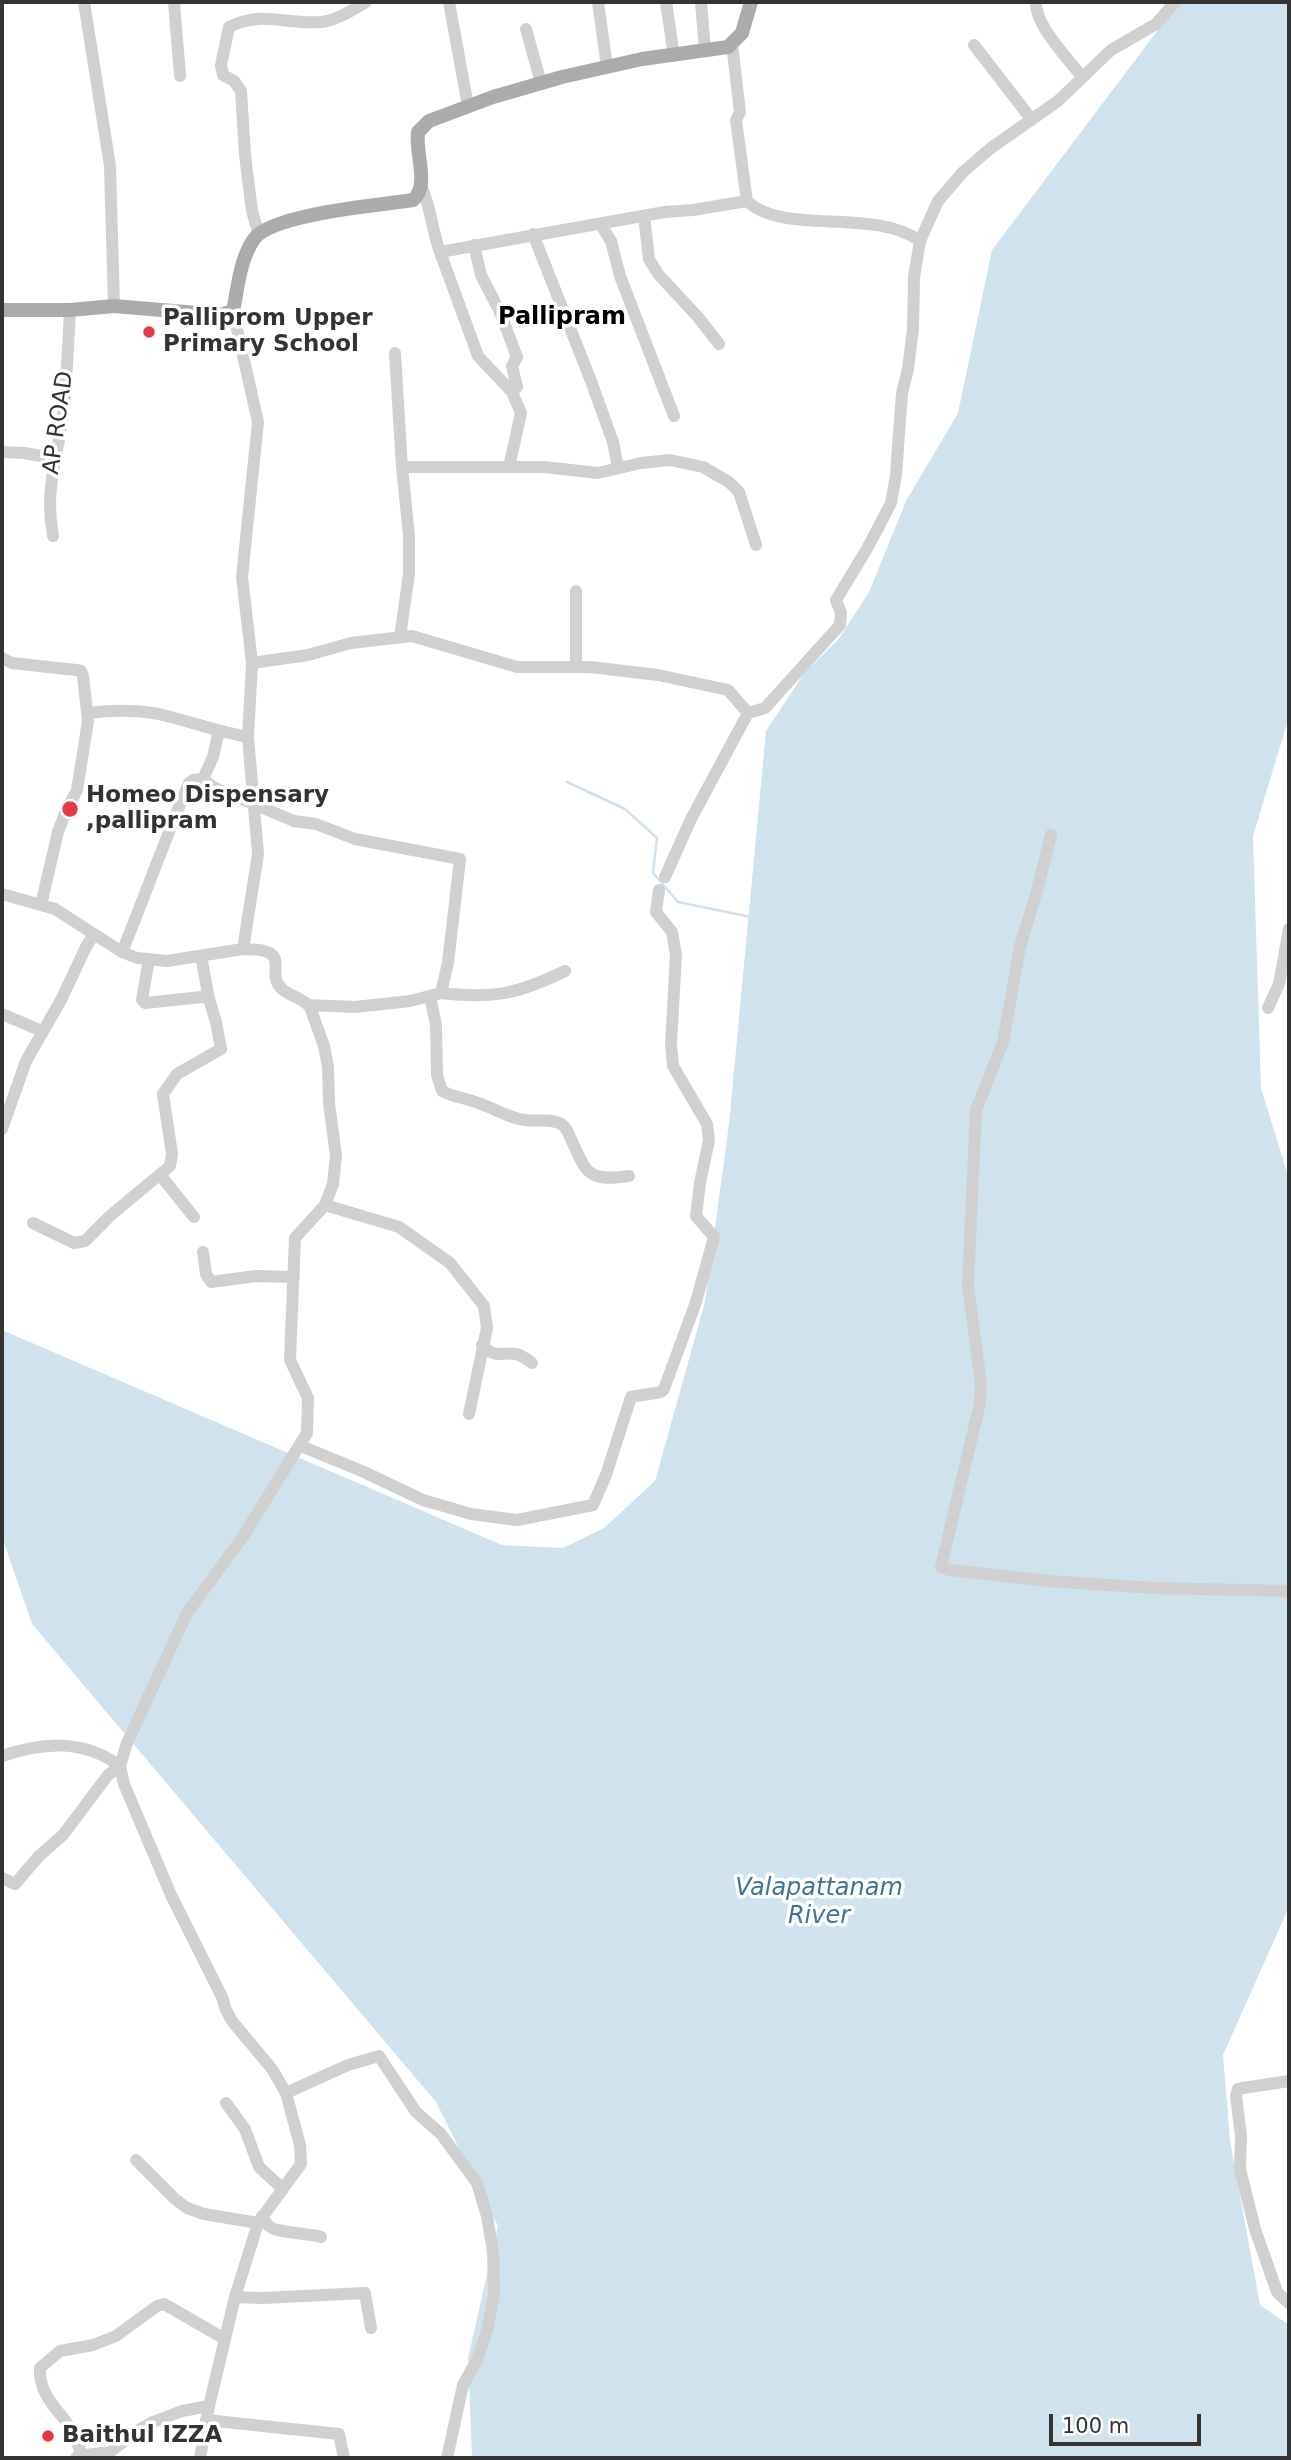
<!DOCTYPE html>
<html>
<head>
<meta charset="utf-8">
<style>
	body { margin:0 }
	#map { position:relative; width:1291px; height:2460px; overflow:hidden; background:#fff; font-family:"DejaVu Sans",sans-serif }
	canvas { display:block }
	.frame { position:absolute; inset:0; border:4px solid #333; pointer-events:none }
	.scale { position:absolute; left:1049px; top:2414px; width:152px; height:32px; box-sizing:border-box; border:4px solid #333; border-top:0; padding-left:9px; font-size:21px; line-height:24px; white-space:nowrap; color:#333; -webkit-text-stroke:5px #fff; paint-order:stroke }
</style>
</head>
<body>
<div id="map">
<canvas width="1291" height="2460"></canvas>
<div class="frame"></div>
<div class="scale">100 m</div>
</div>
<script>
const ctx = document.querySelector('canvas').getContext('2d');
ctx.lineJoin = 'round';
function paint(path, color) {
  ctx.fillStyle = color;
  ctx.fill(path, 'evenodd');
}
function strokePath(path, color, width, dash) {
  ctx.strokeStyle = color;
  ctx.lineWidth = width;
  ctx.lineCap = dash ? 'butt' : 'round';
  ctx.setLineDash(dash || []);
  ctx.stroke(path);
}
function write(font, color, halo, rows, align = 'center') {
  ctx.font = font + ' "DejaVu Sans",sans-serif';
  ctx.lineWidth = 7;
  ctx.setLineDash([]);
  ctx.textBaseline = 'middle';
  ctx.strokeStyle = halo;
  ctx.fillStyle = color;
  for (const [text, x, y, turn = 0] of rows) {
    ctx.save();
    ctx.translate(x, y);
    ctx.rotate((+turn || 0) * Math.PI / 180);
    ctx.textAlign = isNaN(turn) ? turn : align;
    if (halo) ctx.strokeText(text, 0, 0);
    ctx.fillText(text, 0, 0);
    ctx.restore();
  }
}
paint(new Path2D(`
	M 1179,2 L 1289,2 L 1289,717 L 1253,836 L 1261,1088 L 1289,1179 L 1289,1907 L 1223,2055 L 1230,2141 L 1260,2305 L 1289,2325 L 1289,2458 L 472,2458 L 468,2358 L 498,2226 L 436,2102 L 32,1624 L 2,1537 L 2,1330 L 502,1545 L 563,1548 L 604,1528 L 655,1481 L 705,1302 L 729,1124 L 766,731 L 805,672 L 838,640 L 869,592 L 906,501 L 958,413 L 992,250 Z`), '#cfe2ee');
strokePath(new Path2D(`
	M 567,782 L 625,809 L 657,838 L 653,873 L 678,902 L 751,917`), '#cfe2ee', 2.5);
strokePath(new Path2D(`
	M 84,2 L 110,166 L 114,306
	M 174,2 L 180,76
	M 449,2 L 468,106
	M 598,2 L 607,67
	M 666,2 L 674,56
	M 701,2 L 705,50
	M 1036,2 C 1035,26 1068,58 1082,77
	M 526,29 L 541,83
	M 974,45 L 1032,120
	M 422,188 C 431,208 432,231 440,252 L 665,212 L 693,210 L 747,201 L 736,120 L 740,112 L 732,44
	M 747,201 C 783,236 873,207 920,241
	M 644,216 L 649,259 L 658,274 L 698,317 L 719,344
	M 601,225 L 611,241 L 620,276 L 674,416
	M 533,234 L 591,381 L 613,442 L 618,468
	M 259,235 L 252,211 L 245,155 L 241,91 L 234,81 L 223,75 L 221,65 L 229,27 C 262,10 286,25 321,22 C 336,21 352,10 366,2
	M 474,245 L 481,275 L 500,312 L 517,357 L 512,366 L 517,387 L 512,392
	M 440,252 L 478,356 L 512,392 L 521,413 L 509,467
	M 395,353 L 402,467 L 409,536 L 409,574 L 400,637
	M 2,452 L 24,453 L 53,458
	M 402,467 L 544,467 L 598,473 L 641,463 L 670,460 L 703,467 L 729,482 L 739,492 L 756,545
	M 53,536 C 44,487 58,459 63,413 C 67,379 68,345 70,310
	M 576,591 L 576,667
	M 2,658 L 12,663 L 76,670 L 81,671 L 83,676 L 88,721 L 77,790 L 66,811 L 58,832 L 41,905
	M 252,663 L 308,655 L 351,643 L 412,636 L 517,667 L 590,667 L 658,675 L 728,690 L 748,713
	M 89,713 C 111,710 137,710 159,714 C 189,721 218,732 248,737
	M 203,779 L 213,757 L 219,730
	M 1051,835 L 1038,887 L 1020,947 L 1003,1042 L 976,1110 L 968,1285 L 981,1385 L 980,1403 L 941,1567 L 949,1570 L 1049,1581 L 1154,1588 L 1289,1591
	M 665,877 L 691,819 L 748,713 L 765,708 L 840,625 L 841,613 L 836,600 L 868,547 L 891,503 L 896,475 L 902,393 L 908,369 L 913,329 L 914,277 L 920,241 L 938,201 L 963,172 L 991,148 L 1058,101 L 1111,50 L 1156,24 L 1175,2
	M 2,894 L 55,909 L 122,952 L 137,958 L 167,961 L 243,949 L 258,854 L 248,737 L 252,663 L 242,577 L 258,422 L 233,311
	M 243,949 C 297,949 263,972 282,989 C 291,997 302,997 310,1007 L 324,1046 L 328,1067 L 329,1103 L 336,1156 L 333,1184 L 325,1205 L 295,1238 L 290,1360 L 308,1398 L 307,1433 L 242,1538 L 187,1613 L 127,1743 L 120,1766 L 124,1784 L 171,1895 L 222,1997 L 226,2010 L 232,2021 L 272,2069 L 286,2093
	M 122,952 C 145,896 165,839 189,783 L 193,780 L 203,779 L 213,787 L 294,821 L 316,824 L 355,839 L 460,859 L 448,963 L 441,993 L 410,1001 L 355,1007 L 308,1005
	M 201,956 L 209,999
	M 441,993 C 493,999 518,994 565,971
	M 430,996 L 436,1025 L 437,1075 L 442,1091 C 453,1097 466,1098 478,1103 C 494,1108 507,1117 524,1120 C 536,1122 551,1118 561,1124 C 567,1128 568,1132 570,1137 C 587,1173 586,1182 629,1176
	M 1268,1008 L 1279,984 L 1289,929
	M 2,1014 L 42,1031
	M 2,1129 L 26,1061 L 61,1000 L 86,947 L 94,934
	M 161,1176 L 194,1217
	M 325,1205 L 399,1227 L 450,1263 L 484,1306 L 487,1328 L 469,1414
	M 33,1223 L 74,1243 L 85,1241 L 111,1215 L 170,1166 L 172,1154 L 163,1094 L 177,1074 L 221,1049 L 216,1022 L 209,999 L 202,997 L 145,1003 L 142,1000 L 149,959
	M 203,1252 L 206,1274 L 211,1282 L 256,1276 L 294,1277
	M 482,1345 C 497,1360 501,1351 516,1354 C 521,1355 528,1360 532,1363
	M 301,1446 L 364,1472 L 423,1500 L 471,1514 L 517,1520 L 593,1505 L 606,1475 L 631,1397 L 661,1392 L 664,1389 L 696,1302 L 714,1237 L 696,1216 L 700,1183 L 709,1140 L 707,1124 L 673,1066 L 671,1044 L 676,955 L 672,932 L 656,912 L 659,890
	M 2,1756 C 44,1742 83,1739 120,1766 L 108,1775 L 63,1835 L 39,1856 L 15,1884 L 2,1878
	M 1289,2081 L 1243,2088 L 1238,2089 L 1236,2096 L 1241,2136 L 1240,2169 L 1255,2229 L 1277,2292 L 1289,2303
	M 226,2103 L 245,2129 L 259,2167 L 283,2189
	M 136,2160 L 175,2199 L 187,2208 L 204,2214 L 258,2223
	M 262,2216 C 264,2219 266,2224 269,2226 C 276,2233 308,2233 321,2237
	M 235,2297 L 263,2298 L 365,2293 L 371,2328
	M 209,2406 L 235,2297 L 258,2223 L 301,2164 L 300,2145 L 286,2093 L 348,2065 L 379,2056 L 416,2112 L 441,2134 L 477,2183 L 487,2216 L 493,2252 L 494,2294 L 487,2331 L 477,2360 L 463,2385 L 447,2458
	M 206,2420 L 339,2434 L 344,2458
	M 78,2456 L 110,2452 L 140,2429 L 153,2422 L 182,2411 L 209,2406 L 200,2458
	M 76,2458 L 81,2453 C 76,2439 69,2423 59,2413 C 48,2399 39,2387 40,2368 L 60,2351 L 93,2345 L 116,2336 L 157,2306 L 164,2304 L 225,2339`), '#d0d0d0', 12);
strokePath(new Path2D(`
	M 2,310 L 70,310 L 114,306 L 221,315 L 233,311 C 238,287 240,259 254,239 C 271,214 381,205 413,200 C 430,186 415,154 418,132 L 429,121 L 493,97 L 562,77 L 642,59 L 728,47 L 742,33 L 751,2`), '#ababab', 14);
for (const [x, y, r, color] of [
	[149,332,7,"#e63946"],
	[70,809,9,"#e63946"],
	[48,2436,7,"#e63946"]
]) {
  const dot = new Path2D();
  dot.arc(x, y, r, 0, 2 * Math.PI);
  ctx.fillStyle = color;
  ctx.fill(dot);
  strokePath(dot, '#fff', 2.5);
}
write('bold 23px', '#333', '#fff', [
	["Palliprom Upper",163,319],
	["Primary School",163,345],
	["Homeo Dispensary",86,796],
	[",pallipram",86,822],
	["Baithul IZZA",62,2436]
], 'left');
write('23px', '#333', '#fff', [
	["AP ROAD",59,423,-82]
]);
write('bold 24px', '#000', '#fff', [
	["Pallipram",562,318]
]);
write('italic 24px', '#3f7597', '#fff', [
	["Valapattanam",819,1889],
	["River",819,1917]
]);
</script>
</body>
</html>
